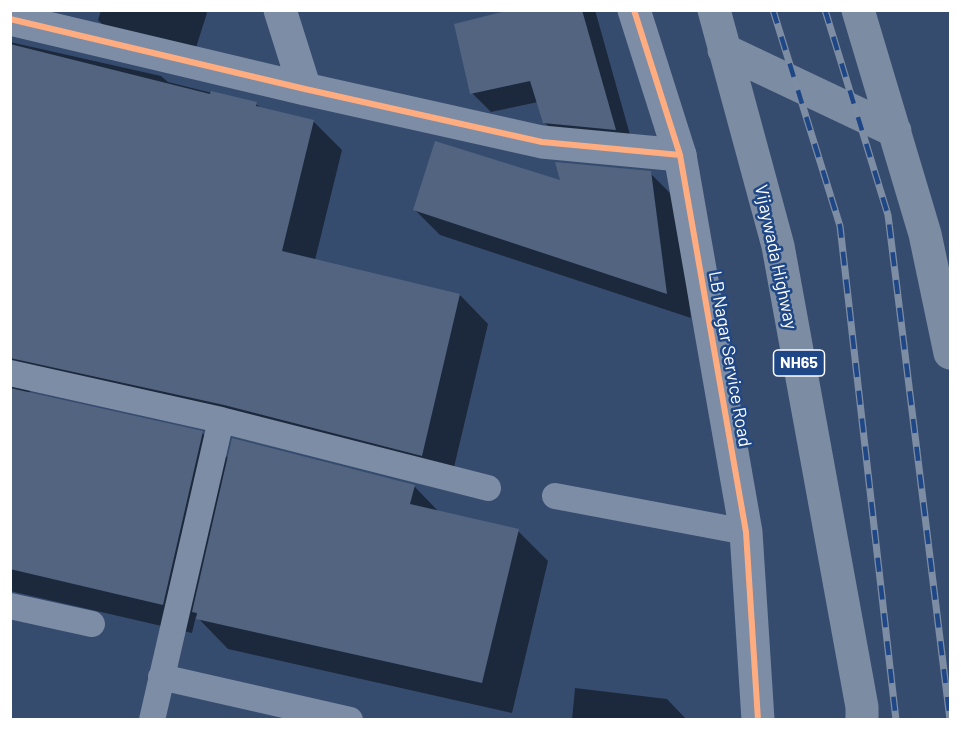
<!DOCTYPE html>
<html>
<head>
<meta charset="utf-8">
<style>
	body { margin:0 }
	#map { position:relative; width:961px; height:730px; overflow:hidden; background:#364c6f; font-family:Barlow,sans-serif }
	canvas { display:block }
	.frame { position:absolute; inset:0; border:12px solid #fff; pointer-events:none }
</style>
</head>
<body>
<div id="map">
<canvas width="961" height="730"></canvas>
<div class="frame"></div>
</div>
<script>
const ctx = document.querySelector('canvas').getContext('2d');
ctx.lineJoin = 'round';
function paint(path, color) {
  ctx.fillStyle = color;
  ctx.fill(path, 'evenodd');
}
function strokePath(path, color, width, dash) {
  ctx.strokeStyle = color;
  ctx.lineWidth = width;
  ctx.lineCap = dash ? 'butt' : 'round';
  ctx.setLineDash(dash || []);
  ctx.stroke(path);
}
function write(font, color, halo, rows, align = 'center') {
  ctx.font = font + ' Barlow,sans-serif';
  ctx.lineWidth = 5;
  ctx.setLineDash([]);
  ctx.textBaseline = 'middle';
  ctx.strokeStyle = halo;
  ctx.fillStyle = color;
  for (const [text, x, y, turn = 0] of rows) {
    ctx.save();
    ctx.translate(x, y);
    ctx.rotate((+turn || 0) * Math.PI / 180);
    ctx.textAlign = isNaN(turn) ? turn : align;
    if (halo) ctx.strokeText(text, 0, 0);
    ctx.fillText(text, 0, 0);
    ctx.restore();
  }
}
paint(new Path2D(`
	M 101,10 L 205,10 L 207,13 L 193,57 L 117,39 L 98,20 Z
	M 511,10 L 595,10 L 634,149 L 564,142 L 544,122 L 538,102 L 491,112 L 472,93 Z
	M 10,42 L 161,76 L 168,82 L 256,104 L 261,108 L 313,121 L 342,150 L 315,260 L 460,295 L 488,324 L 450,484 L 35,387 L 27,394 L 202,433 L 229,459 L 414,486 L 440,513 L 518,531 L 548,561 L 512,713 L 228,649 L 196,616 L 192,633 L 10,591 Z
	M 650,173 L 675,198 L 691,318 L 440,235 L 415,210 Z
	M 575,688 L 667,699 L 687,720 L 572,720 Z`), '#0007');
paint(new Path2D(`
	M 510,10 L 582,10 L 616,130 L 543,123 L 530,81 L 470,94 L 454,24 Z
	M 10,44 L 210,94 L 211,91 L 257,102 L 256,106 L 314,120 L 282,251 L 460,294 L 422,456 L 224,405 L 10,358 Z
	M 435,141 L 560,180 L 555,162 L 651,171 L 667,294 L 413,210 Z
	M 10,388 L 203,431 L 163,605 L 10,569 Z
	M 232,438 L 415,485 L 410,504 L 519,529 L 482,683 L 196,619 L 197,613 L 192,612 Z`), '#526480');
strokePath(new Path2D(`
	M 10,373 L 221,420 L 488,488
	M 555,496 L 746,532
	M 10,606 L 92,624
	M 161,677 L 350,720
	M 152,720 L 221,420`), '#7d8da5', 26);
strokePath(new Path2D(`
	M 280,10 L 305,89
	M 10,19 L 305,89 L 542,142 L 680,155`), '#7d8da5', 33);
strokePath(new Path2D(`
	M 634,10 L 680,155 L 746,532 L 758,720`), '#7d8da5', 33);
strokePath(new Path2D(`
	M 714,10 L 778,246 L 862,707 L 862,720
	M 858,10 L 925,234 L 950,353
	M 724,50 L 895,131`), '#7c8ca2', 33);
const rail = new Path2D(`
	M 773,10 L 840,226 L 896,720
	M 825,10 L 888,215 L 950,720`);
strokePath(rail, '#7d8da3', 7);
strokePath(rail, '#1f4786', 4.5, [14]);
strokePath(new Path2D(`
	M 634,10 L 680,155 L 746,532 L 758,720
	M 10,19 L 305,89 L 542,142 L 680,155`), '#ffac80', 6);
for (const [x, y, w] of [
	[799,363,51]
]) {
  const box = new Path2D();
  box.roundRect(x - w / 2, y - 13, w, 26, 4.5);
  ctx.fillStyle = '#1f4786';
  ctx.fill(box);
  strokePath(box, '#fff', 1.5);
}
write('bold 16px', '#fff', null, [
	["NH65",799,363]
]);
write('18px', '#fff', '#1f4786', [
	["Vijaywada Highway",776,257,78],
	["LB Nagar Service Road",730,359,80]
]);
</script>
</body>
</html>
